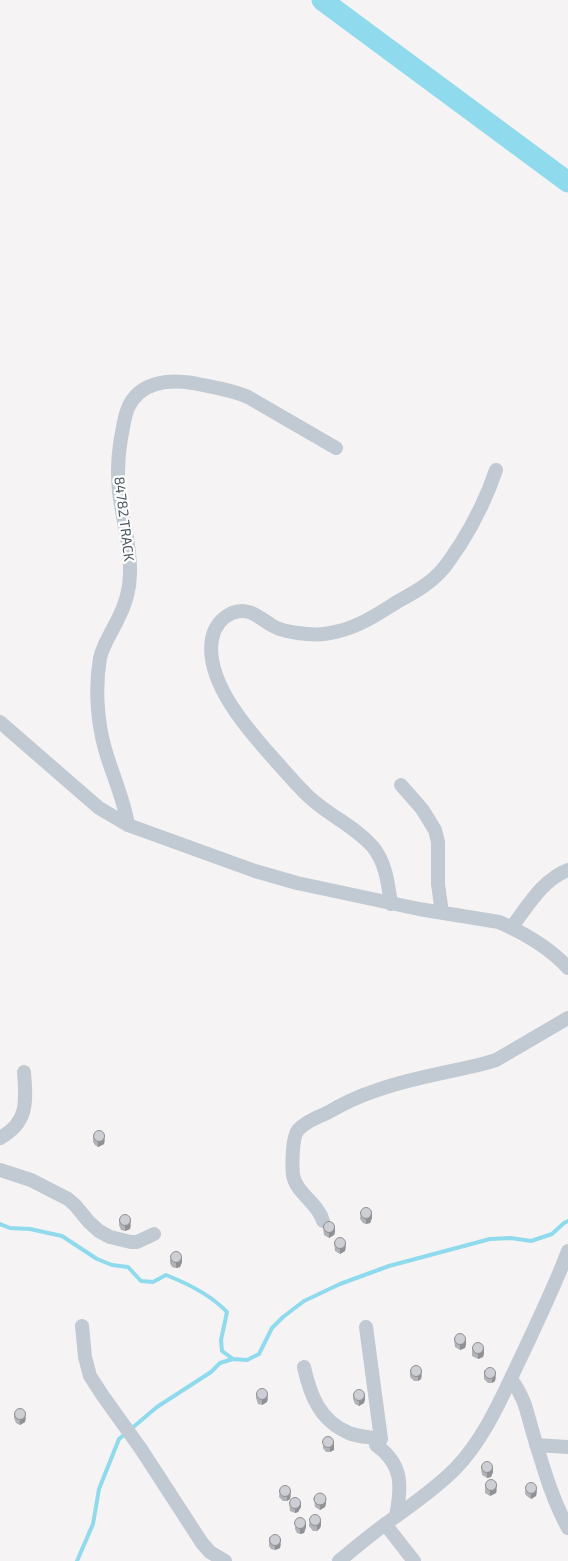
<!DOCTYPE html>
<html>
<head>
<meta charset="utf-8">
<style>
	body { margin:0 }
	canvas { display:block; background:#f5f3f3 }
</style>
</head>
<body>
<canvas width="568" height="1561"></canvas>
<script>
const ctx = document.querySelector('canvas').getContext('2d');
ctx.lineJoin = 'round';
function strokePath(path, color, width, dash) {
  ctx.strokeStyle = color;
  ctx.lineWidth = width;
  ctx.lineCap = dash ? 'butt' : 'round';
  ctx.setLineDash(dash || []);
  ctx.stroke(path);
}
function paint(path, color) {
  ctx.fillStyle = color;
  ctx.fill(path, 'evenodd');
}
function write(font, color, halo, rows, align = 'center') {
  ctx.font = font + ' "Exo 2",sans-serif';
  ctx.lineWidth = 4.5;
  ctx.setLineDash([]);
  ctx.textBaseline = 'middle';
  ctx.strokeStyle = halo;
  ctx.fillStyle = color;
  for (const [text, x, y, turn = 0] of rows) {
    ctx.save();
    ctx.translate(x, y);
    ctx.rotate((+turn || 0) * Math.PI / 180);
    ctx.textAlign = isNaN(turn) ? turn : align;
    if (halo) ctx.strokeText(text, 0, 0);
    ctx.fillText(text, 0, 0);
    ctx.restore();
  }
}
strokePath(new Path2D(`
	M 0,1224 L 10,1228 L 30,1229 L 62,1236 L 97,1259 L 112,1265 L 128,1267 L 141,1281 L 153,1282 L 166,1275 C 189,1284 211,1295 227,1312 L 221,1340 L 222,1351 L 233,1359
	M 77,1561 L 93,1524 L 99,1489 L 119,1439 L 157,1407 L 211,1372 L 220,1363 L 233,1359 L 247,1360 L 259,1354 L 272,1328 L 283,1317 L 304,1301 L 340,1284 L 389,1266 L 490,1239 L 511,1238 L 531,1241 L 552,1234 L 564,1223 L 568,1221`), '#90daee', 4);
strokePath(new Path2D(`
	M 322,0 L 568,182`), '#90daee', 21);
strokePath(new Path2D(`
	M 0,722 L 99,808 L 128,825 L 255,871 L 297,883 L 419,909 L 499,922 C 524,933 550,948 568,968
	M 401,785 L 422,809 L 435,830 L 438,842 L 438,884 L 442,913
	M 128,825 C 124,799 112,774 105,749 C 97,721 95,687 100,658 C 103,645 111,633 117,621 C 125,606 130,589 130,573 C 131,545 122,519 119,491 C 117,473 118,456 121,438 C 123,429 124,417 128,408 C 139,382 168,379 193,383 C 211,387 230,389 248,397 L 336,448
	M 391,904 C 388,884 386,863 373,847 C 354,825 325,814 305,793 C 297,785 289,776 282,768 C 254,737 204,684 212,639 C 214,628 221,618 232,613 C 249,606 259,618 273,626 C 280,630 290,632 298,633 C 311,635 326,635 339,631 C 360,626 378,614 397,602 C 413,593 430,584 442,570 C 449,562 454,553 460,545 C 475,521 487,497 496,470
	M 511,928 C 528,906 542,880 568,870
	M 0,1138 C 29,1122 26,1101 24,1072
	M 0,1170 L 31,1180 L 68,1199 L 75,1205 L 89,1222 L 99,1231 L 110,1237 L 131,1242 L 137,1242 L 154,1234
	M 323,1221 C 318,1203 296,1193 293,1175 C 292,1165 292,1137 298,1130 C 305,1122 317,1117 327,1113 C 341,1105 356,1097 372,1092 C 408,1078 448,1073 486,1063 L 496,1060 L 568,1018
	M 82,1326 L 85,1357 L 90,1376 L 103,1396 L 141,1449 L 202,1543 L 210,1552 L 225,1561
	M 366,1327 L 381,1439
	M 304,1367 C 310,1395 320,1421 349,1433 C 358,1437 371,1437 381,1439 L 376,1445 C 403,1464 402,1486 396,1516
	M 511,1379 C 527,1401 527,1415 535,1440 C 544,1470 553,1501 568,1528
	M 536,1445 L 568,1447
	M 385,1524 L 414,1561
	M 339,1561 C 355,1548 370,1535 387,1523 C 410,1506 434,1490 455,1469 C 486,1437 503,1394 522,1355 C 538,1320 555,1286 568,1251`), '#c1cad2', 14);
paint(new Path2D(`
	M 93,1137 L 105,1140 L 104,1144 L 98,1147 L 95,1145 L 93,1142 Z
	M 361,1211 L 372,1218 L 370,1223 L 366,1224 L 363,1223 L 360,1219 Z
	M 119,1220 L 131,1225 L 130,1229 L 125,1231 L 121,1230 L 119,1225 Z
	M 323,1227 L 335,1232 L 334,1235 L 329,1238 L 324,1235 Z
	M 334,1242 L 346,1247 L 345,1251 L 340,1254 L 335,1251 Z
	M 170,1259 L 182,1262 L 180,1267 L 176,1268 L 172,1267 L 170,1263 Z
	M 454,1339 L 466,1344 L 465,1348 L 460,1350 L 455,1347 Z
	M 472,1348 L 484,1353 L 483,1357 L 478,1359 L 472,1356 Z
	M 484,1370 L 496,1377 L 495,1381 L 492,1383 L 488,1383 L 484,1379 Z
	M 410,1372 L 422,1375 L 421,1379 L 418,1381 L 414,1381 L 410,1377 Z
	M 256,1394 L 268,1398 L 267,1402 L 262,1405 L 258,1404 L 256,1398 Z
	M 353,1394 L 365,1399 L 364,1403 L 359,1406 L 355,1404 L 353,1399 Z
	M 14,1413 L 26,1418 L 25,1422 L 20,1425 L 16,1423 L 14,1418 Z
	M 323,1439 L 334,1446 L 334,1450 L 330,1452 L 326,1452 L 323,1448 Z
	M 481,1467 L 493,1472 L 491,1477 L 487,1478 L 482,1475 Z
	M 485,1485 L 497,1490 L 496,1493 L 490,1496 L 485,1493 Z
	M 526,1485 L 537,1492 L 536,1496 L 531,1499 L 528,1497 L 525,1494 Z
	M 280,1488 L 291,1495 L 290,1499 L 287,1501 L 283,1501 L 279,1497 Z
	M 314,1498 L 326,1503 L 325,1507 L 320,1510 L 315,1507 Z
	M 289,1502 L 301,1507 L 298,1512 L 295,1513 L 290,1511 Z
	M 310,1518 L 321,1525 L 320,1528 L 317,1531 L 313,1531 L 309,1526 Z
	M 295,1520 L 306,1527 L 304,1533 L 300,1534 L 297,1533 L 295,1529 Z
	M 269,1537 L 281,1544 L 280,1548 L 275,1550 L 271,1549 L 269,1546 Z`), '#b0b2b7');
paint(new Path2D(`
	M 105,1135 L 104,1144 L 98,1147 L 98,1142 Z
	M 372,1213 L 372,1218 L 370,1223 L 366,1224 L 366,1219 Z
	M 131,1220 L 130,1229 L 125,1231 L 125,1226 Z
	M 335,1227 L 335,1232 L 334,1235 L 329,1238 L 329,1233 Z
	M 346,1243 L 345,1251 L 340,1254 L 340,1249 Z
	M 182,1257 L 182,1262 L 180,1267 L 176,1268 L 176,1263 Z
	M 466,1339 L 466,1344 L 465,1348 L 460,1350 L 460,1345 Z
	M 484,1348 L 484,1353 L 483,1357 L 478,1359 L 478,1354 Z
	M 422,1370 L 421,1379 L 418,1381 L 418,1376 Z
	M 496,1373 L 495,1381 L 492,1383 L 492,1379 Z
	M 268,1394 L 267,1402 L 262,1405 L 262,1400 Z
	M 365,1395 L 365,1399 L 364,1403 L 359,1406 L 359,1401 Z
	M 26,1413 L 25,1422 L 20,1425 L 20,1420 Z
	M 334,1441 L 334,1450 L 330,1452 L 330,1447 Z
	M 493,1467 L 493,1472 L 491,1477 L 487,1478 L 487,1473 Z
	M 497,1485 L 496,1493 L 490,1496 L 490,1491 Z
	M 537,1488 L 536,1496 L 531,1499 L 531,1494 Z
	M 291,1490 L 290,1499 L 287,1501 L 287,1496 Z
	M 326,1498 L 326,1503 L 325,1507 L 320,1510 L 320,1505 Z
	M 301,1502 L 301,1507 L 298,1512 L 295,1513 L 295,1509 Z
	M 321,1520 L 321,1525 L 320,1528 L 317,1531 L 317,1526 Z
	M 306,1523 L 306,1527 L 304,1533 L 300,1534 L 300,1529 Z
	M 281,1539 L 280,1548 L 275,1550 L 275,1546 Z`), '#909195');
const building = new Path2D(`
	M93.5 1136a5.5 5.5 0 1 1 11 0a5.5 5.5 0 1 1-11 0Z
	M360.5 1213a5.5 5.5 0 1 1 11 0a5.5 5.5 0 1 1-11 0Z
	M119.5 1220a5.5 5.5 0 1 1 11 0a5.5 5.5 0 1 1-11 0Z
	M323.5 1227a5.5 5.5 0 1 1 11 0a5.5 5.5 0 1 1-11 0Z
	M334.5 1243a5.5 5.5 0 1 1 11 0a5.5 5.5 0 1 1-11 0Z
	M170.5 1257a5.5 5.5 0 1 1 11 0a5.5 5.5 0 1 1-11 0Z
	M454.5 1339a5.5 5.5 0 1 1 11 0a5.5 5.5 0 1 1-11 0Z
	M472.5 1348a5.5 5.5 0 1 1 11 0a5.5 5.5 0 1 1-11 0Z
	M410.5 1371a5.5 5.5 0 1 1 11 0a5.5 5.5 0 1 1-11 0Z
	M484.5 1373a5.5 5.5 0 1 1 11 0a5.5 5.5 0 1 1-11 0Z
	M256.5 1394a5.5 5.5 0 1 1 11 0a5.5 5.5 0 1 1-11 0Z
	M353.5 1395a5.5 5.5 0 1 1 11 0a5.5 5.5 0 1 1-11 0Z
	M14.5 1414a5.5 5.5 0 1 1 11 0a5.5 5.5 0 1 1-11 0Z
	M322.5 1442a5.5 5.5 0 1 1 11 0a5.5 5.5 0 1 1-11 0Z
	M481.5 1467a5.5 5.5 0 1 1 11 0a5.5 5.5 0 1 1-11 0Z
	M485.5 1485a5.5 5.5 0 1 1 11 0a5.5 5.5 0 1 1-11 0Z
	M525.5 1488a5.5 5.5 0 1 1 11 0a5.5 5.5 0 1 1-11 0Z
	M279.5 1491a5.5 5.5 0 1 1 11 0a5.5 5.5 0 1 1-11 0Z
	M314 1499a6 6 0 1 1 12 0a6 6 0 1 1-12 0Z
	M289.5 1503a5.5 5.5 0 1 1 11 0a5.5 5.5 0 1 1-11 0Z
	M309.5 1520a5.5 5.5 0 1 1 11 0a5.5 5.5 0 1 1-11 0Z
	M294.5 1523a5.5 5.5 0 1 1 11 0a5.5 5.5 0 1 1-11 0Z
	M269.5 1540a5.5 5.5 0 1 1 11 0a5.5 5.5 0 1 1-11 0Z`);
paint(building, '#cdcfd5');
strokePath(building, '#909195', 1);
write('14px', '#4a5661', '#fff', [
	["84782 TRACK",124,519,83]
]);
</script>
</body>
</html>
